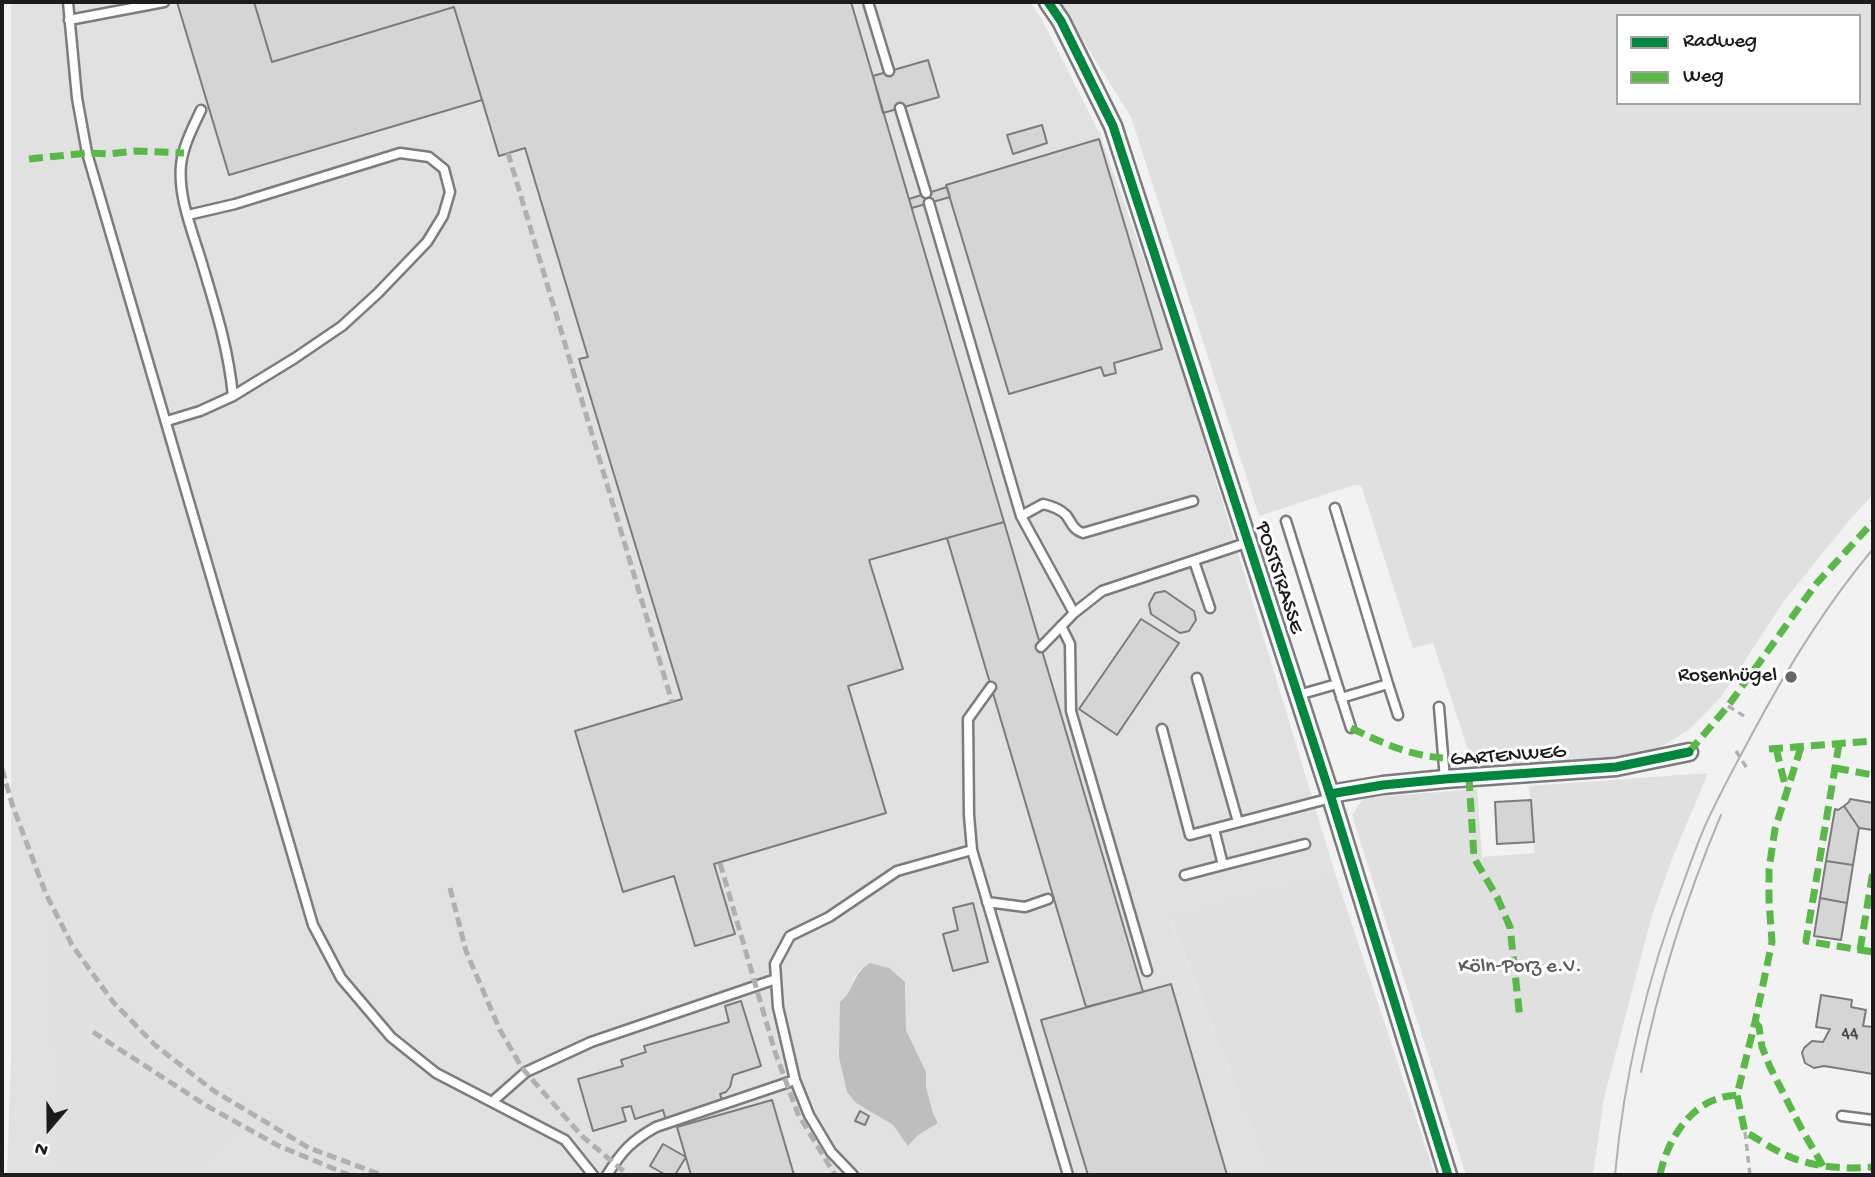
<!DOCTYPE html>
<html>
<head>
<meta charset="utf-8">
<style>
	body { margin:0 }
	#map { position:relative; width:1875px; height:1177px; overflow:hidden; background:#f2f2f2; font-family:"Gochi Hand",sans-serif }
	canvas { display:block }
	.frame { position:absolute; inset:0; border:4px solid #1c1c1c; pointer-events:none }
	.legend { position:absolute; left:1616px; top:14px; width:245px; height:91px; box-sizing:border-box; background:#fff; border:2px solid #a4a4a4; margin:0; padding:9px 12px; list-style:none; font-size:21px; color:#1c1c1c }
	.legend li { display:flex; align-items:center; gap:14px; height:35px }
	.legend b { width:35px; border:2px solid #a4a4a4 }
	.north { position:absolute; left:14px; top:1093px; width:70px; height:70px; -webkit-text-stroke:5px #fff; paint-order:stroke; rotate:200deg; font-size:19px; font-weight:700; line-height:28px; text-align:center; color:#1c1c1c }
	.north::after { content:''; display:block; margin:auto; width:24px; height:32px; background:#1c1c1c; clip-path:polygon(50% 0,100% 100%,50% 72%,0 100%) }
</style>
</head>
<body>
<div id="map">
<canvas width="1875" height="1177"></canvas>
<div class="frame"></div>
<ul class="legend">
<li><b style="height:9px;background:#00873e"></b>Radweg</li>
<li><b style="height:9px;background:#58b947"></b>Weg</li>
</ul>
<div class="north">N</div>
</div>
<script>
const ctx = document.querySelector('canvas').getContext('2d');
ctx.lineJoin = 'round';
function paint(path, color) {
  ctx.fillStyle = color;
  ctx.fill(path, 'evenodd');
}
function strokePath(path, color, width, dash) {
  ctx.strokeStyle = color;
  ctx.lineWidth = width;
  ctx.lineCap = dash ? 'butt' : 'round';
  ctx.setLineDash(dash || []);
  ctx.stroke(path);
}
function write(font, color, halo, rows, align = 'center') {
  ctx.font = font + ' "Gochi Hand",sans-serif';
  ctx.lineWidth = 6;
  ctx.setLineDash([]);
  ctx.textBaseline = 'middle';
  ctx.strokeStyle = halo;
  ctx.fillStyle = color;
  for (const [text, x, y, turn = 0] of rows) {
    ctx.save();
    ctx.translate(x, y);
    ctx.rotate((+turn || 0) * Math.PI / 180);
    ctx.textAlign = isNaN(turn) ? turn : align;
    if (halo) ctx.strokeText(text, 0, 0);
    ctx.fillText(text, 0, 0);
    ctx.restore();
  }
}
paint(new Path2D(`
	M 11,2 L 1030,2 L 1041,18 L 1100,134 L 1181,365 L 1335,873 L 1171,921 L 1269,1175 L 7,1175 L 11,1060 ZM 861,969 L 905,982 L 906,1030 L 926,1072 L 926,1087 L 933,1113 L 938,1122 L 918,1135 L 908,1146 L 893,1125 L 856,1103 L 847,1092 L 840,1002 L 846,997 L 852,988 L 853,979 Z`), '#e1e1e1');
paint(new Path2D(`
	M 1059,2 L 1873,2 L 1873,494 L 1847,523 L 1784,601 L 1721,697 L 1690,729 L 1652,752 L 1476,774 L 1433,643 L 1413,648 L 1361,485 L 1351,486 L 1259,516 L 1131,117 ZM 1618,16 L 1859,16 L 1859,103 L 1618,103 Z
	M 1708,773 L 1674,854 L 1652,915 L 1604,1098 L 1593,1175 L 1466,1175 L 1352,815 L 1364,798 L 1477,789 L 1482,857 L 1534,853 L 1529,786 Z
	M 1335,873 L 1435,1175 L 1269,1175 L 1171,920 Z
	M 49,924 L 105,1006 L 151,1054 L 89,1019 L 86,1042 L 234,1131 L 191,1175 L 63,1175 Z`), '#e0e0e0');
paint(new Path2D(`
	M 870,963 L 889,968 L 905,982 L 906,1030 L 926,1072 L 926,1087 L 933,1113 L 938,1123 L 918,1135 L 908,1146 L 893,1125 L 856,1103 L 847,1092 L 839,1057 L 840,1002 C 856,989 850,976 870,963 Z`), '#bebebe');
const building = new Path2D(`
	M 177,2 L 254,2 L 272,62 L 454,7 L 482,100 L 229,175 Z
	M 254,2 L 851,2 L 1004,522 L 869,560 L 903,669 L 848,686 L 886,813 L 714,864 L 735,934 L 695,946 L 674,876 L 623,892 L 575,731 L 682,699 L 579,359 L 588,357 L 525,148 L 499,156 L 454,7 L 272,62 Z
	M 928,60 L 939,97 L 883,113 L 873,76 Z
	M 1042,125 L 1047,143 L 1013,154 L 1007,135 Z
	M 1099,139 L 1162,349 L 1114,363 L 1116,373 L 1104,376 L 1101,367 L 1009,394 L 946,185 Z
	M 947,187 L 950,197 L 912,208 L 909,199 Z
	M 1004,522 L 1143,992 L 1086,1007 L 947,538 Z
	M 1165,591 L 1194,611 L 1196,620 L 1189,631 L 1180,633 L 1151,614 L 1149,604 L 1155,593 Z
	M 1141,619 L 1179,643 L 1117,735 L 1079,709 Z
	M 1850,799 L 1873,803 L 1873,830 L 1859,828 L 1844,806 L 1849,802 Z
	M 1531,800 L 1534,842 L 1497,844 L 1495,802 Z
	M 1844,806 L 1859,828 L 1853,865 L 1826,861 L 1835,809 L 1838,810 Z
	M 1826,861 L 1853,865 L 1847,903 L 1820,898 Z
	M 1820,898 L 1847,903 L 1841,940 L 1814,936 Z
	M 973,903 L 988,962 L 953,971 L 943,934 L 958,930 L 953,908 Z
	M 1171,984 L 1227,1175 L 1088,1175 L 1041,1020 Z
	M 1821,995 L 1852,1000 L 1851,1007 L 1866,1010 L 1863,1026 L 1873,1027 L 1873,1074 L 1824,1066 L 1814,1068 L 1805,1063 L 1802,1053 L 1804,1048 L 1812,1041 L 1823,1042 L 1830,1029 L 1816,1027 Z
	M 741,1001 L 761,1066 L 733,1075 L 730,1087 L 726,1092 L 720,1094 L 723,1103 L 666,1120 L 663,1110 L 635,1119 L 631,1106 L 622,1108 L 626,1121 L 593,1131 L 578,1079 L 623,1066 L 621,1060 L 646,1052 L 644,1046 L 729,1022 L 725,1006 Z
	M 772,1100 L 794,1175 L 691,1175 L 677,1127 Z
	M 860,1111 L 869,1116 L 865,1125 L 855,1121 Z
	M 663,1144 L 686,1157 L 675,1175 L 666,1175 L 650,1166 Z`);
paint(building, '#d5d5d5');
strokePath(building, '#7c7c7c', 2);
const service = new Path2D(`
	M 68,2 L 77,98 L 87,153 L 313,925 L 341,978 L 391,1037 L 436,1073 L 565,1140 L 593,1175
	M 868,2 L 889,71
	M 69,20 L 164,2
	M 900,108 L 926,193
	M 929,203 L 1021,516 L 1074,613
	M 188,215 L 235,204 L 400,153 L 429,157 L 444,169 L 450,192 L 443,216 L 427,242 L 378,293 L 342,326 L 295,358 L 233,396
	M 167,421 L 200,411 L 233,396 C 228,346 215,307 201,260 C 192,230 178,197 181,165 C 183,146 193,127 201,110
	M 1335,508 L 1388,684 L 1341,698
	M 1021,516 L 1043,504 C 1052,506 1060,509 1066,515 C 1072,523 1073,530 1083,533 L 1193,501
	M 1286,521 L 1337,684 L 1298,695
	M 1194,561 L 1210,608
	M 1061,626 L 1070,644 L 1071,711 L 1147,971
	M 1041,647 L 1074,613 L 1102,591 L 1249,542
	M 1197,678 L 1238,822
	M 1337,684 L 1351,728
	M 1388,684 L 1398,715
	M 1439,707 L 1445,779
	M 1162,729 L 1190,835 L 1331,798
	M 1214,829 L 1223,865 L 1305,844
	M 972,850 L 1068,1175
	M 1185,875 L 1223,865
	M 987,902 L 1025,907 L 1048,899
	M 493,1101 L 526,1072 L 591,1042 L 776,979
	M 1842,1116 L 1873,1120
	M 607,1175 C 622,1151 631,1141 656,1127 L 795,1080
	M 853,1175 L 831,1152 L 809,1115 L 795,1080 L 778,1007 L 775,964 L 790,936 L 829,917 L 897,871 L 972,850 L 969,815 L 968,719 L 991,687`);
const minor = new Path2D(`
	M 1048,2 L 1061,21 L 1113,126 L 1330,794 L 1448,1175
	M 1330,794 L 1383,785 L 1445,779 L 1616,767 L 1689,752`);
strokePath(service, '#7c7c7c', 13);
strokePath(minor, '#7c7c7c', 21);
strokePath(new Path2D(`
	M 1728,706 L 1744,716
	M 1736,751 L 1748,770
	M 1745,1132 L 1750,1175`), '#b0b0b0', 3.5, [7, 5]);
strokePath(service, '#fdfdfd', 8);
strokePath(minor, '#fdfdfd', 16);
strokePath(new Path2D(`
	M 1641,1072 C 1659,983 1686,898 1721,815
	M 1615,1175 C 1624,1075 1648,975 1684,881 C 1691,862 1697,844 1705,826 C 1719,795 1735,766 1751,736 C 1786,670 1825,606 1873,549`), '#b0b0b0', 2);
strokePath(new Path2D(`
	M 508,153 L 672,702
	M 2,769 L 13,807 L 46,894 L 72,945 L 113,1002 L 155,1045 L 214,1091 L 309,1148 L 382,1175
	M 720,863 L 775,1052 L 798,1114 L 835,1175
	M 450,888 L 466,951 L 500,1030 L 522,1068 L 582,1136 L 628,1175
	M 93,1032 L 207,1106 L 279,1146 L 349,1175`), '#b0b0b0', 5, [10, 5]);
strokePath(new Path2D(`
	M 29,159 L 87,153 L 109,154 L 136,151 L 184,153
	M 1351,728 C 1383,743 1407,755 1443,758
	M 1839,744 L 1806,941 L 1873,952
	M 1801,747 L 1775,829 L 1769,869 L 1769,900 L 1772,942 L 1755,1022 L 1737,1095 L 1745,1132 C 1762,1141 1779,1154 1798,1160 C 1823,1168 1848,1169 1873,1167
	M 1776,748 L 1786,789
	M 1769,749 L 1873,741
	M 1689,752 L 1728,706 L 1816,584 L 1873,522
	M 1835,768 L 1873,775
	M 1469,777 L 1474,858 L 1497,897 L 1510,927 L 1520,1019
	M 1860,950 L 1873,871
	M 1755,1022 L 1759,1027 L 1762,1047 L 1770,1067 L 1801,1128 L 1823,1166
	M 1660,1175 C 1666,1144 1687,1107 1720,1098 C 1725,1096 1731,1096 1737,1095`), '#58b947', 7, [14, 7]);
strokePath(new Path2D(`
	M 1048,2 L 1061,21 L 1113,126 L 1330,794 L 1448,1175
	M 1330,794 L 1383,785 L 1445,779 L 1616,767 L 1689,752`), '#00873e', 9);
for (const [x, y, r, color] of [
	[1791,677,7,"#676767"]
]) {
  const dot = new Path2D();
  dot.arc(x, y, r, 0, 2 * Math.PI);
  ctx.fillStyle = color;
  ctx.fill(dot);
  strokePath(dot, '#fff', 2.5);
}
write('18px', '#4a4a4a', null, [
	["44",1850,1035]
]);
write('21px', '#1c1c1c', '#fff', [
	["POSTSTRASSE",1278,578,72],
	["GARTENWEG",1508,757,-4]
]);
write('21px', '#1c1c1c', '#fff', [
	["Rosenhügel",1777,677]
], 'right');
write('21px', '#5c5c5c', '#fff', [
	["Köln-Porz e.V.",1520,968]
]);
</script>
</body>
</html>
